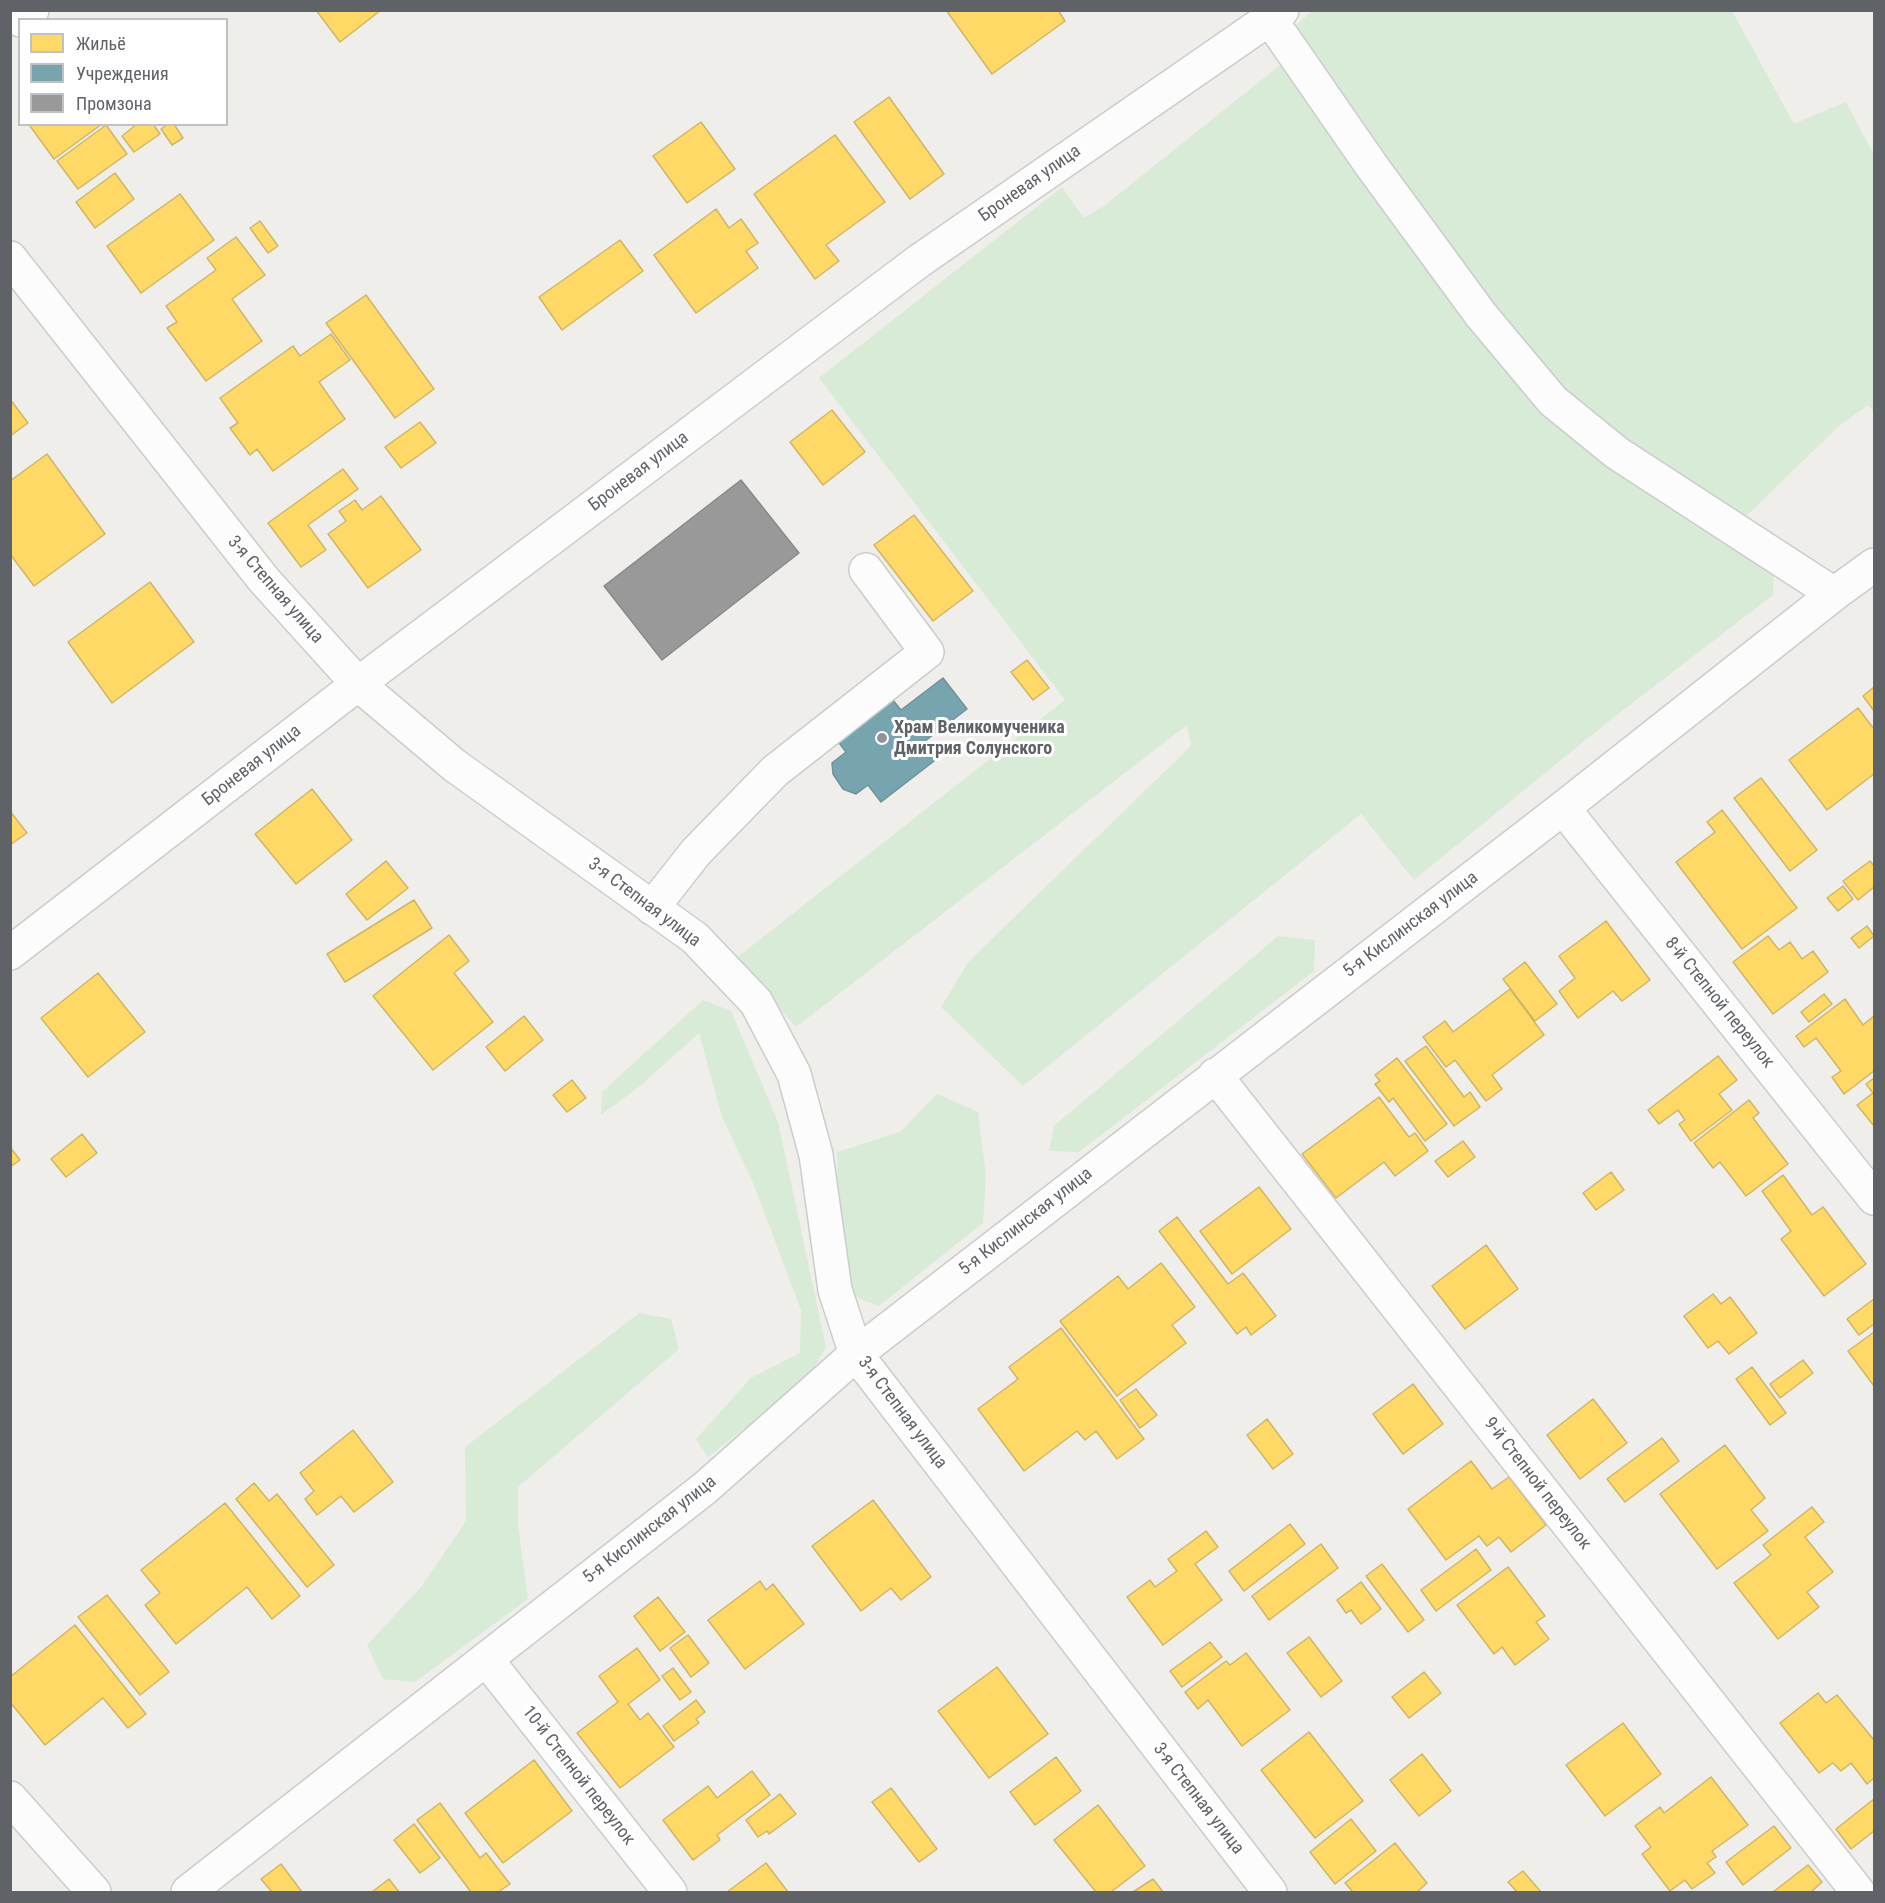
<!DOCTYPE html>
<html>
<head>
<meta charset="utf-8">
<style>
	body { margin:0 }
	#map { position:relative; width:1885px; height:1903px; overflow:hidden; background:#efeeea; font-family:"Roboto Condensed",sans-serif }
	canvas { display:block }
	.frame { position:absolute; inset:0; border:12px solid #5f6368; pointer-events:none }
	.legend { position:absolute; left:18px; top:18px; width:210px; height:108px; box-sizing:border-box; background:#fff; border:2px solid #bfc1c3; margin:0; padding:8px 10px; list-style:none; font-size:18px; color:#5f6368 }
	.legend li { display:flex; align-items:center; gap:12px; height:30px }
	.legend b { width:30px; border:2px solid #bfc1c3 }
</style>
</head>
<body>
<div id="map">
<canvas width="1885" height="1903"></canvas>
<div class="frame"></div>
<ul class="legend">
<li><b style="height:16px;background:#ffd966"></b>Жильё</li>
<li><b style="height:16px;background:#76a5af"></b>Учреждения</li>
<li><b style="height:16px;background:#999"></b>Промзона</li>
</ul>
</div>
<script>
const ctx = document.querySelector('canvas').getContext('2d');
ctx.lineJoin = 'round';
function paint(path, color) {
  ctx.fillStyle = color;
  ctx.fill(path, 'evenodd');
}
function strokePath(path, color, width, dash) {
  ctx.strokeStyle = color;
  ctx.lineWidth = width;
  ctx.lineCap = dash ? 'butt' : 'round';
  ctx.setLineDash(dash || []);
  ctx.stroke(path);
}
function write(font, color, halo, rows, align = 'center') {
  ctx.font = font + ' "Roboto Condensed",sans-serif';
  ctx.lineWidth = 6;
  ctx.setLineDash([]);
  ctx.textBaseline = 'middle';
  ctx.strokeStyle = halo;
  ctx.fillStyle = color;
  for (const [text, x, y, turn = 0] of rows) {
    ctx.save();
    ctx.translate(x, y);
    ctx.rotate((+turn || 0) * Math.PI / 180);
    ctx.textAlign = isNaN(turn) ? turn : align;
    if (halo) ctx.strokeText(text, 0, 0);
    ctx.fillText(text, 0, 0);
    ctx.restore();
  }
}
paint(new Path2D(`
	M 1313,10 L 1732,11 L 1794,124 L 1846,102 L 1874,155 L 1874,412 L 1868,405 L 1839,426 L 1745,517 L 1617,438 L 1533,360 L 1476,290 L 1294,27 Z
	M 1284,62 L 1467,318 L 1774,572 L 1773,595 L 1609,721 L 1414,880 L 1361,814 L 1023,1086 L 941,1007 L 969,961 L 1191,746 L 1187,725 L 796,1027 L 735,959 L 1065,700 L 819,378 L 1062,187 L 1084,218 L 1104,206 Z
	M 1278,936 L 1315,940 L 1314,971 L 1079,1152 L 1049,1151 L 1054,1126 Z
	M 703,1000 L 731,1011 L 778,1122 L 826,1347 L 808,1379 L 708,1457 L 696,1439 L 751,1378 L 800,1353 L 801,1310 L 754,1185 L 722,1117 L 699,1033 L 640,1086 L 601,1115 L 602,1092 Z
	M 937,1094 L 978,1112 L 986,1175 L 983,1223 L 879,1306 L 852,1296 L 839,1249 L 837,1152 L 900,1132 Z
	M 639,1313 L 671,1319 L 679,1349 L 518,1487 L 518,1525 L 528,1599 L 415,1682 L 383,1679 L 367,1645 L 421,1587 L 466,1521 L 465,1447 Z`), '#d8ebd6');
const homes = new Path2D(`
	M 316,10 L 381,10 L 340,42 Z
	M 946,10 L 1058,10 L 1065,21 L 992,74 Z
	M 889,97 L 944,174 L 910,199 L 854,122 Z
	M 701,122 L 735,169 L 687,203 L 653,156 Z
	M 33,124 L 102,124 L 54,159 L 30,126 Z
	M 137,124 L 153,124 L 160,134 L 134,152 L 122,136 Z
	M 168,124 L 174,124 L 183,138 L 172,145 L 161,129 Z
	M 106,125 L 127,154 L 78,189 L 57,161 Z
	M 835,135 L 885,202 L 826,245 L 839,261 L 815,279 L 754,194 Z
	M 115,173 L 134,199 L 95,228 L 76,202 Z
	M 180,194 L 214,240 L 141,293 L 107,246 Z
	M 716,209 L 729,228 L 741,219 L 758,243 L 746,251 L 758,268 L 696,313 L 654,255 Z
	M 260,221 L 278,246 L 268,253 L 250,228 Z
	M 236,237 L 265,275 L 232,299 L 262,341 L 206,381 L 167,328 L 177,322 L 166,306 L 216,270 L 207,258 Z
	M 620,240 L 643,271 L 562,330 L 539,297 Z
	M 366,295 L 434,389 L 395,418 L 326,323 Z
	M 331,334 L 350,360 L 319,382 L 345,419 L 273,471 L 257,449 L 250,455 L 230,428 L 238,423 L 220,398 L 293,346 L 300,356 Z
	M 10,399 L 28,423 L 10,436 Z
	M 832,410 L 865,452 L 823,485 L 790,442 Z
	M 420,422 L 436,443 L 401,468 L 385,447 Z
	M 47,454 L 105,534 L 34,586 L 10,554 L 10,481 Z
	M 343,469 L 358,489 L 308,525 L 326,550 L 301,567 L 268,523 Z
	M 381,496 L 421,550 L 368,588 L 328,534 L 346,521 L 339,511 L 355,500 L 362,510 Z
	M 914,515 L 973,591 L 933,621 L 874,545 Z
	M 150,582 L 194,642 L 112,703 L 68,642 Z
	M 1027,660 L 1049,688 L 1033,700 L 1011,672 Z
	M 1874,687 L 1874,711 L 1863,696 Z
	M 1858,708 L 1874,729 L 1874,774 L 1827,810 L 1789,760 Z
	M 1761,778 L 1817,850 L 1790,871 L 1734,798 Z
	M 312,789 L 352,840 L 296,884 L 255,834 Z
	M 1722,810 L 1797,908 L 1742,949 L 1676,862 L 1715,832 L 1707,822 Z
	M 10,811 L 27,833 L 10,845 Z
	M 386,861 L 408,888 L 367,920 L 346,894 Z
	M 1870,861 L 1874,866 L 1874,887 L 1858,900 L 1843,881 Z
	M 1843,886 L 1853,899 L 1838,911 L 1827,898 Z
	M 414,900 L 432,928 L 345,982 L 327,954 Z
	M 1606,921 L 1650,980 L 1622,1001 L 1613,991 L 1578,1018 L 1559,991 L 1575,978 L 1559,956 Z
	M 1867,926 L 1874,936 L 1859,948 L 1851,938 Z
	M 449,935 L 469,961 L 454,973 L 493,1022 L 433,1070 L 373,996 Z
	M 1768,936 L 1779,950 L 1790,942 L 1802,959 L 1813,951 L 1828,972 L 1773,1014 L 1733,962 Z
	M 1525,962 L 1557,1004 L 1535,1021 L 1503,979 Z
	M 98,973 L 145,1032 L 88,1077 L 41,1018 Z
	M 1510,989 L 1544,1035 L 1492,1075 L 1502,1089 L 1486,1101 L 1455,1060 L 1446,1067 L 1423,1037 L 1445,1021 L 1453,1032 Z
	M 1824,994 L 1832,1004 L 1809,1022 L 1801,1012 Z
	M 1845,999 L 1863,1025 L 1874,1016 L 1874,1071 L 1844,1094 L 1832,1077 L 1841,1071 L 1816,1038 L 1804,1047 L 1796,1036 Z
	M 524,1016 L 543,1040 L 505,1071 L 486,1047 Z
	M 1426,1046 L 1464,1097 L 1470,1092 L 1480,1107 L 1454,1126 L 1405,1061 Z
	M 1718,1056 L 1737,1080 L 1719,1094 L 1732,1110 L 1691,1141 L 1679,1124 L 1685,1120 L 1678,1110 L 1659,1124 L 1648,1110 Z
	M 1397,1058 L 1447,1124 L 1425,1141 L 1393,1098 L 1389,1102 L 1375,1084 L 1380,1081 L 1375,1075 Z
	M 1874,1078 L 1874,1126 L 1857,1105 L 1873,1093 L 1866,1084 Z
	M 572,1080 L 586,1098 L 567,1112 L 553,1095 Z
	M 1379,1097 L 1409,1137 L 1415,1133 L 1428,1151 L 1395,1176 L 1384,1162 L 1336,1198 L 1302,1154 Z
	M 1749,1100 L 1759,1113 L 1753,1118 L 1788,1164 L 1746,1196 L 1720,1162 L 1713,1168 L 1694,1143 Z
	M 82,1134 L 97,1153 L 66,1177 L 51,1159 Z
	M 1463,1141 L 1475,1157 L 1448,1177 L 1435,1161 Z
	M 10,1147 L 20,1160 L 10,1167 Z
	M 1611,1172 L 1624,1190 L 1596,1210 L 1583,1193 Z
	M 1783,1175 L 1812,1215 L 1823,1207 L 1866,1264 L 1824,1296 L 1781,1239 L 1791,1231 L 1762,1191 Z
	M 1259,1187 L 1291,1229 L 1232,1274 L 1200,1231 Z
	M 1177,1217 L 1228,1284 L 1243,1273 L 1276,1316 L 1251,1335 L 1246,1327 L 1237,1334 L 1159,1231 Z
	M 1486,1245 L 1518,1289 L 1465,1329 L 1432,1286 Z
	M 1161,1263 L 1195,1307 L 1172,1325 L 1186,1343 L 1117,1396 L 1060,1321 L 1118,1276 L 1128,1289 Z
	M 1713,1294 L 1721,1304 L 1730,1297 L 1757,1333 L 1729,1354 L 1718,1341 L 1708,1348 L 1684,1316 Z
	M 1874,1299 L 1874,1324 L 1859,1335 L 1847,1319 Z
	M 1061,1328 L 1144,1439 L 1117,1459 L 1096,1431 L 1085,1440 L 1077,1431 L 1024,1471 L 978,1409 L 1018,1379 L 1009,1367 Z
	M 1874,1332 L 1874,1386 L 1848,1351 Z
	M 1803,1360 L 1813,1373 L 1780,1398 L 1770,1384 Z
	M 1752,1367 L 1786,1413 L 1770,1425 L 1736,1379 Z
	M 1413,1384 L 1443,1424 L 1403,1454 L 1373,1414 Z
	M 1136,1389 L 1157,1415 L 1140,1428 L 1120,1400 Z
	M 1593,1399 L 1627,1443 L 1580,1479 L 1547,1435 Z
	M 1267,1419 L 1293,1454 L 1273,1469 L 1247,1435 Z
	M 353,1430 L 393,1482 L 354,1512 L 341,1496 L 317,1515 L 305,1499 L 314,1491 L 300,1473 Z
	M 1662,1438 L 1679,1461 L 1625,1502 L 1607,1479 Z
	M 1725,1445 L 1765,1498 L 1751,1510 L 1768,1531 L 1717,1569 L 1660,1494 Z
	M 1471,1461 L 1492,1489 L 1509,1477 L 1546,1525 L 1511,1552 L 1499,1537 L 1487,1546 L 1479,1536 L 1446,1560 L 1408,1509 Z
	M 254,1483 L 269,1501 L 277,1494 L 334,1565 L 307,1587 L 236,1499 Z
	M 873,1500 L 931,1577 L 901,1600 L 891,1588 L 861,1611 L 812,1546 Z
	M 225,1503 L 300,1596 L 272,1619 L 247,1587 L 176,1644 L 145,1605 L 160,1593 L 141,1570 Z
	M 1812,1507 L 1824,1522 L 1805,1537 L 1833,1572 L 1807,1592 L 1819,1607 L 1778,1639 L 1734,1583 L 1771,1555 L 1763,1545 Z
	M 1290,1524 L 1305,1544 L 1244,1591 L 1229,1571 Z
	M 1206,1531 L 1218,1547 L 1195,1564 L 1222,1600 L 1163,1645 L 1127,1597 L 1150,1580 L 1155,1587 L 1177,1571 L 1168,1559 Z
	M 1321,1544 L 1338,1568 L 1269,1620 L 1252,1596 Z
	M 1476,1549 L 1491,1570 L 1436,1611 L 1421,1590 Z
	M 1382,1564 L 1424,1620 L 1408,1632 L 1366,1576 Z
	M 1508,1567 L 1545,1616 L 1536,1622 L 1549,1639 L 1515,1665 L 1502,1647 L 1494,1654 L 1457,1605 Z
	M 760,1581 L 766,1590 L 773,1584 L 804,1624 L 745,1669 L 708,1620 Z
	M 1361,1582 L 1381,1609 L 1361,1624 L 1351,1610 L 1346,1613 L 1337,1600 Z
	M 107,1595 L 169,1672 L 140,1695 L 78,1617 Z
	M 658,1597 L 685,1632 L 660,1651 L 634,1616 Z
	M 75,1625 L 146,1714 L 128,1728 L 103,1698 L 45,1745 L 10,1702 L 10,1677 Z
	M 688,1635 L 709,1663 L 691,1677 L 670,1648 Z
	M 1309,1637 L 1342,1681 L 1321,1697 L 1287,1653 Z
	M 1210,1642 L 1222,1657 L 1182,1687 L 1170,1671 Z
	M 637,1648 L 660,1680 L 628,1704 L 640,1720 L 648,1713 L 674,1747 L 620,1788 L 577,1733 L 618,1702 L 599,1676 Z
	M 1246,1653 L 1290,1710 L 1242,1746 L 1208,1700 L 1198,1709 L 1185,1692 L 1226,1661 L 1230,1665 Z
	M 997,1667 L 1048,1734 L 989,1778 L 938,1711 Z
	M 673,1668 L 691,1692 L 680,1700 L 662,1676 Z
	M 1424,1672 L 1441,1693 L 1409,1718 L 1392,1697 Z
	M 1818,1693 L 1826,1703 L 1837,1695 L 1874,1740 L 1874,1778 L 1867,1784 L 1851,1763 L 1841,1771 L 1833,1763 L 1819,1773 L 1780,1723 Z
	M 696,1700 L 705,1712 L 696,1719 L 699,1723 L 674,1741 L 663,1726 Z
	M 1623,1723 L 1661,1774 L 1605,1816 L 1566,1765 Z
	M 1309,1732 L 1363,1801 L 1315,1838 L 1261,1770 Z
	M 1422,1754 L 1451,1791 L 1419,1816 L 1390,1780 Z
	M 1056,1757 L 1081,1791 L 1035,1825 L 1010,1792 Z
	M 534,1760 L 572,1811 L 503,1863 L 465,1813 Z
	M 752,1771 L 770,1795 L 717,1835 L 720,1840 L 693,1860 L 663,1820 L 708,1786 L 717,1798 Z
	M 1711,1777 L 1748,1825 L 1712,1851 L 1716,1857 L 1707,1863 L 1715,1873 L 1692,1889 L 1685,1880 L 1670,1891 L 1642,1854 L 1651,1847 L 1635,1826 L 1660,1807 L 1664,1813 Z
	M 891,1788 L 937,1849 L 919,1862 L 872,1802 Z
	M 780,1794 L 796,1814 L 769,1834 L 767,1831 L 758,1837 L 746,1820 Z
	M 1874,1799 L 1874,1831 L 1851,1849 L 1836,1829 Z
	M 440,1803 L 480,1858 L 486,1853 L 510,1884 L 498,1892 L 471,1892 L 417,1820 Z
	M 1098,1805 L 1145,1866 L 1111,1892 L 1096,1892 L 1054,1840 Z
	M 1351,1819 L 1376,1851 L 1335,1884 L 1310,1852 Z
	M 414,1824 L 440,1858 L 420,1873 L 394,1840 Z
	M 1774,1826 L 1791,1848 L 1743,1885 L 1726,1862 Z
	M 1395,1843 L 1427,1883 L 1417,1892 L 1353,1892 L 1345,1883 Z
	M 766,1863 L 788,1892 L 727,1892 Z
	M 281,1864 L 302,1892 L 272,1892 L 261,1879 Z
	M 1808,1865 L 1822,1882 L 1811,1892 L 1773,1892 Z
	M 1523,1871 L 1541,1892 L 1517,1892 L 1508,1882 Z
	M 389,1879 L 399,1892 L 372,1892 Z
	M 1153,1879 L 1163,1892 L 1133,1892 Z`);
paint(homes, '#ffd966');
strokePath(homes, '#cfb667', 1.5);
const public = new Path2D(`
	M 943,678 L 967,709 L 925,741 L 938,758 L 881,802 L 868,785 L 856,794 L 843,789 L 833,774 L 832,763 L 846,752 L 833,735 L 888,694 L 901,710 Z`);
paint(public, '#76a5af');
strokePath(public, '#6f919a', 1.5);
const industry = new Path2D(`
	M 741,480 L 799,553 L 662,660 L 604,586 Z`);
paint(industry, '#999');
strokePath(industry, '#88898a', 1.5);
const minor = new Path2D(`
	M 1270,19 L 1371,165 L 1481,315 L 1553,401 L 1617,453 L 1834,594
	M 20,20 L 32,10
	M 10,258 L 264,580 L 358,684 L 454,765 L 695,938 L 756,1002 L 794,1074 L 816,1155 L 835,1290 L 856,1354 L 1270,1892
	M 1563,808 L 1874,1198
	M 652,908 L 696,852 L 775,771 L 927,652 L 866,570
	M 10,953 L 358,684 L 919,261 L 1282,10
	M 1215,1075 L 1858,1892
	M 486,1659 L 670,1892
	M 10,1798 L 94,1892
	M 188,1892 L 705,1488 L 856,1354 L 1563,808 L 1834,594 L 1874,565`);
strokePath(minor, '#cbcccc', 36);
strokePath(minor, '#fdfcfc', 33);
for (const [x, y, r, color] of [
	[882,738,6,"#919496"]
]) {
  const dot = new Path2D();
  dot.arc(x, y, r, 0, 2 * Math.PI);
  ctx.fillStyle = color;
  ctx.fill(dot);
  strokePath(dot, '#fff', 2);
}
write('18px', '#5f6368', '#fff', [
	["Броневая улица",1030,184,-35],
	["Броневая улица",639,472,-37],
	["3-я Степная улица",275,590,49],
	["Броневая улица",252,766,-38],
	["3-я Степная улица",644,903,37],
	["5-я Кислинская улица",1411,925,-37],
	["8-й Степной переулок",1719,1003,51],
	["5-я Кислинская улица",1026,1222,-38],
	["3-я Степная улица",902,1413,53],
	["9-й Степной переулок",1537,1484,52],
	["5-я Кислинская улица",650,1530,-38],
	["10-й Степной переулок",578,1776,52],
	["3-я Степная улица",1198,1799,52]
]);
write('bold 18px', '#5f6368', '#fff', [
	["Храм Великомученика",894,728],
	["Дмитрия Солунского",894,749]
], 'left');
</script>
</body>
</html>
